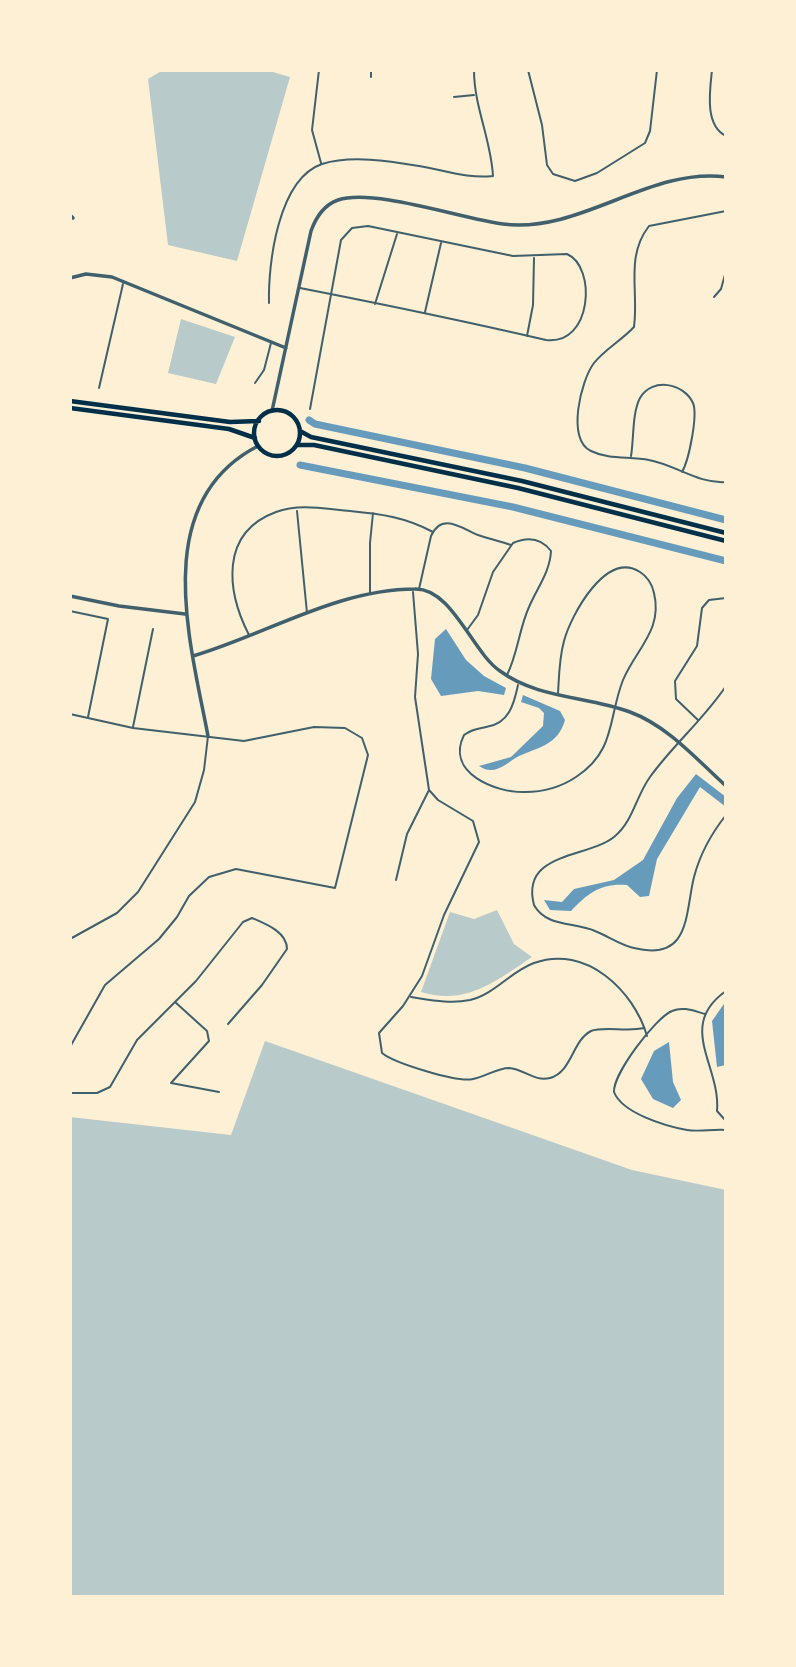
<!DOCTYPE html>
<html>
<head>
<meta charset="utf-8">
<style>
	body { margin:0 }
	#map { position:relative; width:796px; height:1667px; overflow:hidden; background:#fdf0d5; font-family:Roboto,sans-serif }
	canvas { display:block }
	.frame { position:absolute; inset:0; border:72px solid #fdf0d5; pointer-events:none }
</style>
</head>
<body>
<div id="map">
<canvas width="796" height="1667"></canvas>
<div class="frame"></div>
</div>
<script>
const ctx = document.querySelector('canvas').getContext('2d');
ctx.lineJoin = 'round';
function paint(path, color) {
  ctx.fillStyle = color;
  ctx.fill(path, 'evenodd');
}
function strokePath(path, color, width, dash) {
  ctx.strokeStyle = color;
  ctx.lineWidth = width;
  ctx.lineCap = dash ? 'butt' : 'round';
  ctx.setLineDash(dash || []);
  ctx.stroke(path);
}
paint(new Path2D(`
	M 163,70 L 266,70 L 290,77 L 237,261 L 168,245 L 148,79 Z
	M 181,319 L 235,337 L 216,384 L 168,373 Z
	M 497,910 L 514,944 L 532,957 C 496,981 466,1006 421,992 L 450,912 L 474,919 Z
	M 265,1041 L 632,1170 L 726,1190 L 726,1597 L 70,1597 L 70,1117 L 231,1135 Z`), '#b9caca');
paint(new Path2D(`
	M 446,629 L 466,660 L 484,676 L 506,688 L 504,695 L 478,691 L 441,696 L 431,679 L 435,639 Z
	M 523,695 L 560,711 L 565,720 C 558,745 539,747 519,756 C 506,763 495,777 479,766 L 511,757 L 543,726 L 544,713 L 539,708 L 521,702 Z
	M 696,774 L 726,797 L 726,807 L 700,787 L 657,859 L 649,896 L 640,897 L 627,885 C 601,883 588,893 571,911 L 550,910 L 544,900 L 562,902 L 574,889 L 614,880 L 643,860 L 677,798 Z
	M 726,1001 L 726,1065 L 717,1067 L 712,1021 Z
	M 669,1042 L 673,1082 L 681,1100 L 673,1108 L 653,1099 L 641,1079 L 654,1051 Z`), '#669bbc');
strokePath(new Path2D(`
	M 309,420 L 315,424 L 525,468 L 726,520
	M 300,465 L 513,507 L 726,561`), '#669bbc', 7);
strokePath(new Path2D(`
	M 319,70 L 312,130 L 321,163
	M 371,70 L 371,77
	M 528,70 L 542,125 L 547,165 L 553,174 L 575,181 L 597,173 L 645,143 L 650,131 L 657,70
	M 712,70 C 710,90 704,125 726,136
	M 454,97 L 474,95
	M 726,211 L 649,226 C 625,257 639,291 634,327 C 622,340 605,349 594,363 C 581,380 566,440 591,451 C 609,460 630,456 649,460 C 676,465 698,484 726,482
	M 300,288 C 382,304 464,321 546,340 C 592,346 597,267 567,254 L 513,256 L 368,226 L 352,228 L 341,240 L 310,409
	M 714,297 L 721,289 L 726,271
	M 269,303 C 268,264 278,179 322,164 C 351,155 389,161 419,166 C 444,170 468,179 493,176 C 491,139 474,107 474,70
	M 375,304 L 397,234
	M 425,312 L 441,243
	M 527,336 L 533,305 L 534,258
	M 255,383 L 264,370 L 271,343
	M 99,388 L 123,284
	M 631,456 C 634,439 632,413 640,398 C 652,377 684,383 693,403 C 698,415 689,460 682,472
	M 297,511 L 307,613
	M 419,589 L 431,536 C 442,512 461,528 478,535 C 489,539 500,541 511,545
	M 370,594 L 370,543 L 373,513
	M 70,611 L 108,619 L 88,717
	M 467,630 L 478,615 L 493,572 L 513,543 C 527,537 541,538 551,551 C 550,572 537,588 529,607 C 519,629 518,653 507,675
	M 249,635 C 227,592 219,533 276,512 C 299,503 326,509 350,511 C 381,514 405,517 433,532
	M 518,685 C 514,704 509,724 486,727 C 477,729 472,729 464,735 C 445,773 496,793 525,792 C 543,792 561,787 576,777 C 616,751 608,718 623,680 C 636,649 663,630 654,593 C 652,584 648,577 640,572 C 606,550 571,615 564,641 C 559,659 559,677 558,694
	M 726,686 C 704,719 673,745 650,777 C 636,796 633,822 614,837 C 588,858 520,852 534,905 C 546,927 574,922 595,931 C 608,936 620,945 634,948 C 691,962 685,913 694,877 C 700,854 711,834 726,815
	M 70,714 L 133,728 L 244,741 L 314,727 L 345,728 L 362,738 L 368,755 L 335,888 L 236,869 L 209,877 L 189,896 L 177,917 L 159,939 L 105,985 L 70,1047
	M 698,720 L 676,699 L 675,681 L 697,646 L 702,608 L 709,600 L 726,598
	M 133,727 L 153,629
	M 429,790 L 438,800 L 473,821 L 479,842 L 444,915 L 422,976 L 403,1006 L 379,1033 L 382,1053 C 394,1063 458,1083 473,1079 C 485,1077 497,1068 509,1068 C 524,1069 534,1082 550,1078 C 572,1072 572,1041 591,1031 C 603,1026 628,1032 644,1028
	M 396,880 L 407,834 L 429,790 L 415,697 L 418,654 L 413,592
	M 70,939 L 117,913 L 138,892 L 195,802 L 204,770 L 208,736
	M 726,991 C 676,1026 721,1066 717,1111 L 726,1121
	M 411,997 C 431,1000 450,1004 470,1000 C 495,994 511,971 534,963 C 586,944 634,991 647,1036
	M 175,1002 L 207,1031 L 209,1041 L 171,1083 L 219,1092
	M 705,1014 C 694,1011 683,1006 672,1011 C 655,1018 613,1074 614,1092 C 622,1113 665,1126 687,1130 C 699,1132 713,1129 726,1130
	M 70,1093 L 97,1093 L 110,1087 L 137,1040 L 196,981 L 243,922 L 252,918 C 266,924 287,932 287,949 L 262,985 L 228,1024`), '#3f606c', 2);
strokePath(new Path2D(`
	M 70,215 L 73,218
	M 70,278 L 86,274 L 112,277 L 286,348
	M 272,411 L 311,231 C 316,217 324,205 338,200 C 374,188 463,219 503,224 C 581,234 648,167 726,177
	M 70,596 L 119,606 L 185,614
	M 193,656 C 265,635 337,589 415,589 C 452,588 472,652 500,671 C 538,699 588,696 630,712 C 668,726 697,760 726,786
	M 208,736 C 190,641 149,502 258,446`), '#3f606c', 3.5);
strokePath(new Path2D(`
	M 70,401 L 230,422 L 259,421
	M 70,408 L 229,429 L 255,438
	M254 433a23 23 0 1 1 46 0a23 23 0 1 1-46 0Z
	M 300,431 L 311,437 L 522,481 L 726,533
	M 297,445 L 314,445 L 518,488 L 726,541`), '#003049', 4.5);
</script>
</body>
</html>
